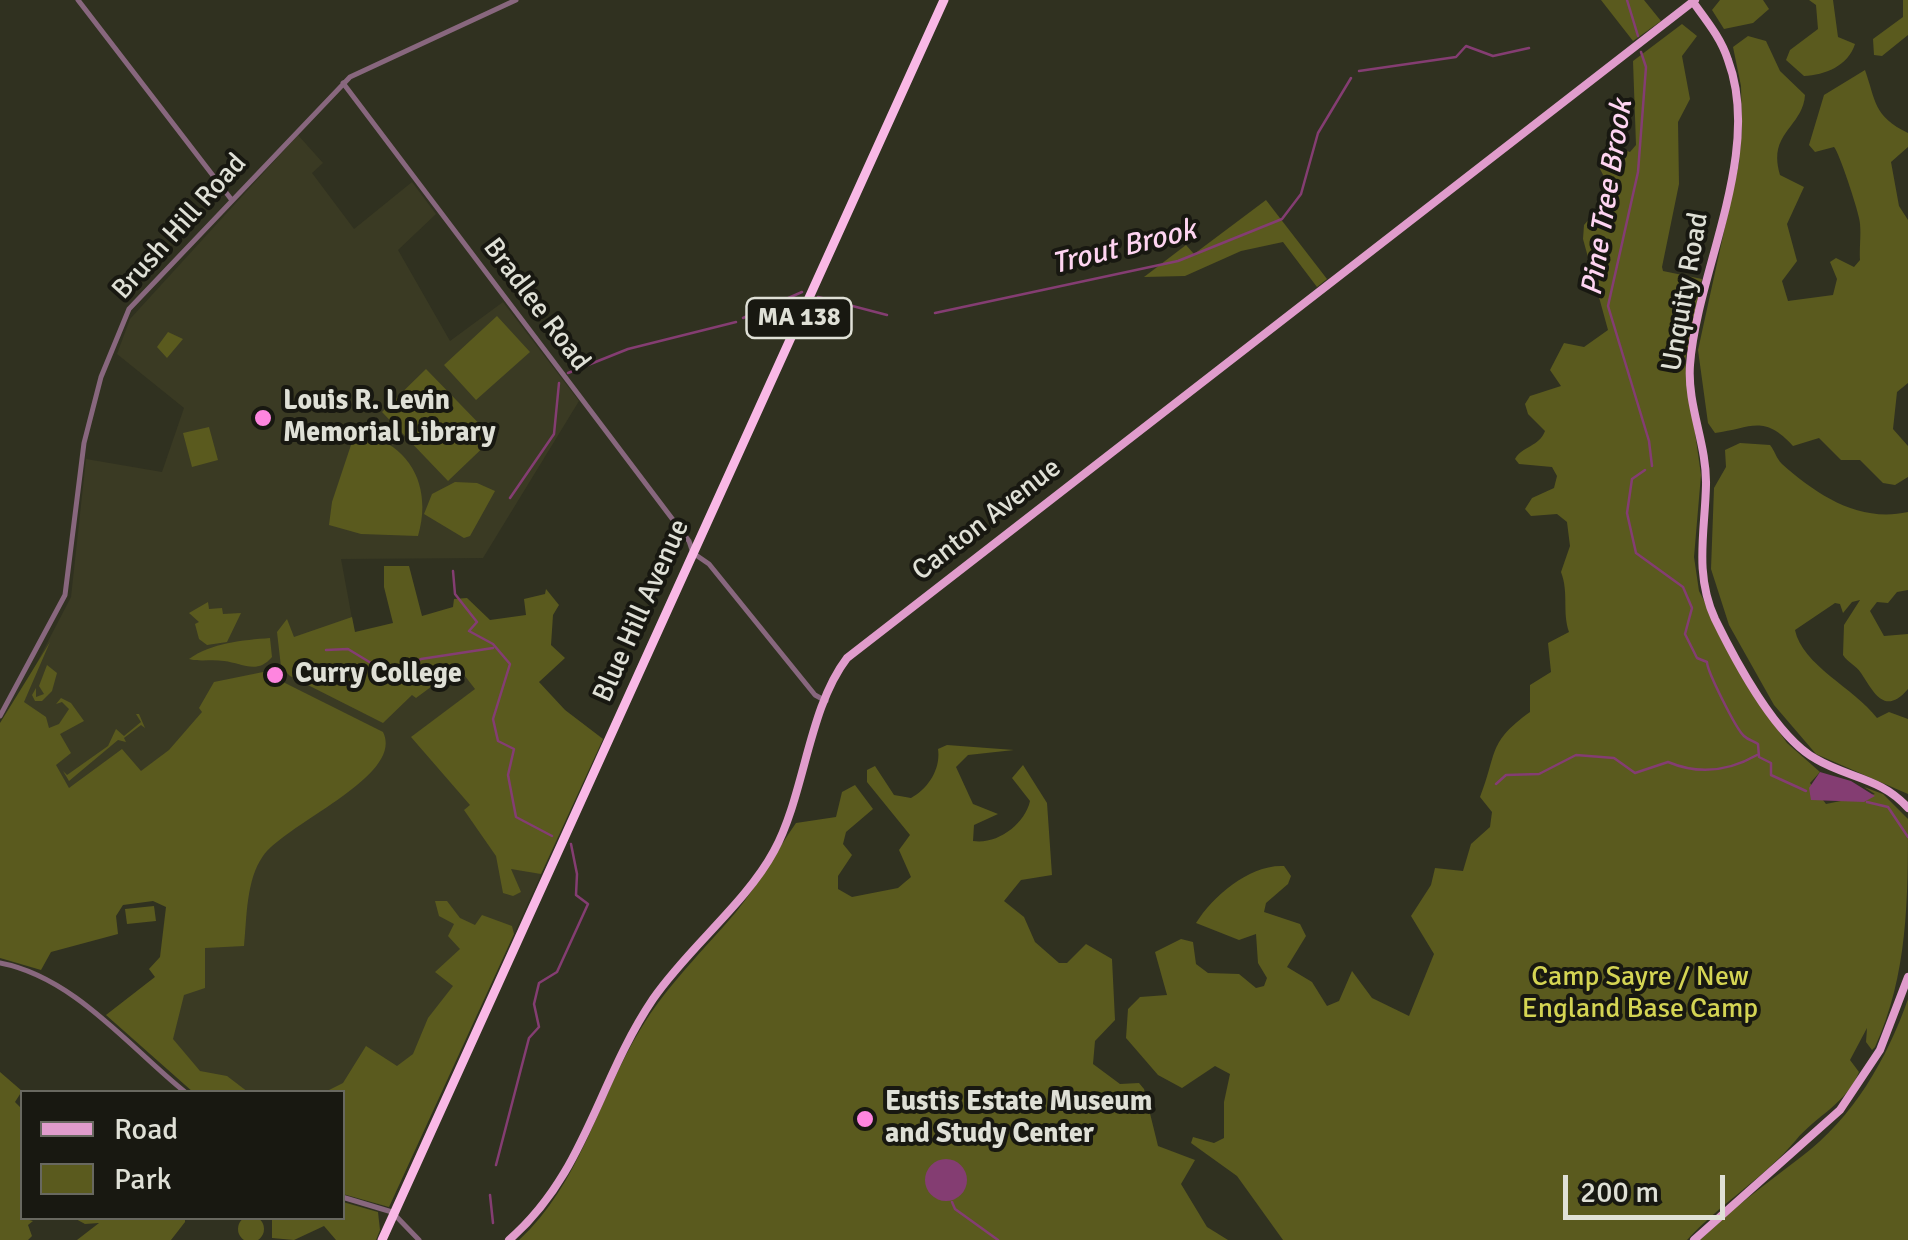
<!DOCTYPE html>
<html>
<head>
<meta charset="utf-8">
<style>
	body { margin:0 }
	#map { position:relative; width:1908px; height:1240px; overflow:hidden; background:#303120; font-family:Signika,sans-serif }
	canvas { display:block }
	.legend { position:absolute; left:20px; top:1090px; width:325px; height:130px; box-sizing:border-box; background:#181811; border:2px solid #686860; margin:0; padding:12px 18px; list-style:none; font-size:30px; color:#dfe0d6 }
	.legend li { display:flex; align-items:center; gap:20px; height:50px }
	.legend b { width:50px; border:2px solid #686860 }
	.scale { position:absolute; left:1563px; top:1175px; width:162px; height:45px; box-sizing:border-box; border:5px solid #dfe0d6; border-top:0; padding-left:12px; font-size:30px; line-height:35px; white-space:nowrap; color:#dfe0d6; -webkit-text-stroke:8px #181811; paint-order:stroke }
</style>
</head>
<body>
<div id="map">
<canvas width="1908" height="1240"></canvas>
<ul class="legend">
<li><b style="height:12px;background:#e09ccc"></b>Road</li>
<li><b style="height:28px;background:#5a5a1e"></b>Park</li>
</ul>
<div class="scale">200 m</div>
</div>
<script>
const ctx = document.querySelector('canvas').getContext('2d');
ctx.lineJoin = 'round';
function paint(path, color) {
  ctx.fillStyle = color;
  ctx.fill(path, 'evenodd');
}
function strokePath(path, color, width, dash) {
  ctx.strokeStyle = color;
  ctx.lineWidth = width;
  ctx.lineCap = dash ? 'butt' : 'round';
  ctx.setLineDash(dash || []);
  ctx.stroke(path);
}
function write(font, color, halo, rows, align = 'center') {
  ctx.font = font + ' Signika,sans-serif';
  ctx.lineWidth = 8;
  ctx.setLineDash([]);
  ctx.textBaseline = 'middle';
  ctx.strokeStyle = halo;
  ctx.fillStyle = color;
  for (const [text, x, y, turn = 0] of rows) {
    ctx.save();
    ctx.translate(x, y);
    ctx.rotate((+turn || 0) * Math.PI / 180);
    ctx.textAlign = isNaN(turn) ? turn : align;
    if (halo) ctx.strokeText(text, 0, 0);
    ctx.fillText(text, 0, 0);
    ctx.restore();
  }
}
paint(new Path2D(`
	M 298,135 L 323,163 L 312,173 L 354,229 L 412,182 L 436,214 L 398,250 L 450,341 L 503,302 L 579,401 L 483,558 L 341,559 L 356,640 L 480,645 L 603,739 L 389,1207 L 343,1194 L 342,1092 L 193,1092 L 106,1015 L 234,915 L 46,814 L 0,723 L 18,699 L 71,597 L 86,459 L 162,472 L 184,408 L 117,354 L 130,319 Z`), '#3a3a23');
paint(new Path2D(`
	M 1601,0 L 1644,0 L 1661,21 L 1633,41 Z
	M 1720,0 L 1763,0 L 1769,9 L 1753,23 L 1724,29 L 1712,10 Z
	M 1809,0 L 1833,0 L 1838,37 L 1855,44 C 1848,66 1825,75 1804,76 L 1786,60 L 1790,50 L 1818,29 L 1816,5 Z
	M 1903,0 L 1908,0 L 1908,35 L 1882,56 L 1874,55 L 1873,39 L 1903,17 Z
	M 1682,24 L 1697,36 L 1682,56 L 1690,99 L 1678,122 L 1679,184 L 1662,267 L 1663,271 L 1702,279 L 1685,361 L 1701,475 L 1694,557 L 1699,591 L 1755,698 L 1787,743 L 1820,772 L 1810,783 L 1826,804 L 1875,794 L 1864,787 L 1883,794 L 1908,819 C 1908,899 1908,975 1875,1047 L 1872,1050 L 1866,1042 L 1867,1028 L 1850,1060 L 1859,1072 C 1847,1103 1816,1116 1796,1140 C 1765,1177 1721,1203 1687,1240 L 1283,1240 L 1237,1176 L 1191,1143 L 1193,1137 L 1214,1143 L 1224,1138 L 1224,1102 L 1230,1074 L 1215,1066 L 1182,1088 L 1158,1075 L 1126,1038 L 1128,1009 L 1140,997 L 1167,995 L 1155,952 L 1181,939 L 1193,942 L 1196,964 L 1208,973 L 1239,974 L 1256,988 L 1264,986 L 1267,978 L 1258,963 L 1256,934 L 1239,940 L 1196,923 C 1213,896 1250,864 1284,866 L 1291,876 L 1288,884 L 1266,903 L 1264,912 L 1300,924 L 1306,936 L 1287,967 L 1312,982 L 1327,1006 L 1339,1001 L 1352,971 L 1372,998 L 1409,1016 L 1434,954 L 1411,916 L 1431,885 L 1435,868 L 1463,871 L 1471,844 L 1490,827 L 1492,812 L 1480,797 C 1498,752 1487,743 1530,712 L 1530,685 L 1551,672 L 1548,643 L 1569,632 C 1562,612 1569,593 1561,572 L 1570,546 L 1567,522 L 1557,514 L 1531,516 L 1525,509 L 1532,498 L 1554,488 L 1557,476 L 1552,467 L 1519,464 L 1515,459 C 1522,446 1539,447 1545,431 L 1528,414 L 1525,404 L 1530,396 L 1561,386 L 1550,370 L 1564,343 L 1584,347 L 1608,330 L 1583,239 L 1584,225 L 1612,192 L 1600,169 L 1601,157 L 1616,147 L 1630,152 L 1636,145 L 1633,61 Z
	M 1748,36 L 1766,41 L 1780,71 L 1805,95 C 1803,127 1767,133 1780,175 L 1804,187 L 1787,224 L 1797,261 L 1782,281 L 1788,301 L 1833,295 L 1837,279 L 1830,262 L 1836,258 L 1854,267 L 1860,260 C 1859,247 1862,230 1859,218 C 1857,207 1839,152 1834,147 L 1815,152 L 1809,145 L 1824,95 L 1865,70 C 1876,101 1873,116 1908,133 L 1908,147 L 1891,162 L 1899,206 L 1908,220 L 1908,383 L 1897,392 L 1893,429 L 1908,446 L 1908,477 L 1895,485 L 1883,483 L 1860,460 L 1841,460 L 1819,438 L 1793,446 C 1763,413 1750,429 1715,433 L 1708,423 L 1698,350 L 1739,163 L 1742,130 L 1741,86 L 1733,47 Z
	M 1266,200 L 1327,279 L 1317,287 L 1283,242 L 1241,251 L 1185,276 L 1144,277 L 1186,245 L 1194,254 Z
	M 497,316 L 530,352 L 476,400 L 444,365 Z
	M 168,332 L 183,339 L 167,358 L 157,347 Z
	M 426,369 L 493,438 L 448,481 L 382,412 Z
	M 209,427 L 218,460 L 192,467 L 183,433 Z
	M 370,436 C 415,450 431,492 418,536 L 361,534 L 329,525 L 332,502 L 351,445 L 357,438 Z
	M 1740,443 L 1770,445 C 1775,451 1776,458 1782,464 C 1817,495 1859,523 1908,512 L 1908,590 L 1897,592 L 1888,603 L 1877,602 L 1870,611 L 1884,636 L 1908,634 L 1908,689 C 1885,716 1874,693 1861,673 C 1856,665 1848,663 1843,655 L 1844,625 L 1860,600 L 1852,602 L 1843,613 L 1840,604 L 1835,603 L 1795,630 C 1802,665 1854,688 1877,718 L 1889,712 L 1908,719 L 1908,794 L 1816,754 L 1774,705 L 1729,625 L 1711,569 L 1714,488 L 1726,467 L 1725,450 Z
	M 455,482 L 477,483 L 495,491 L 470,536 L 464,538 L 424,514 L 432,494 Z
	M 384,566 L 409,566 L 422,616 L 453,607 L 454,599 L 467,598 L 490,620 L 526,615 L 524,599 L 545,594 L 546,589 L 559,605 L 553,615 L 551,645 L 565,658 L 539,682 L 565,710 L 603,739 L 541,874 L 511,869 L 521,892 L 513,896 L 503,893 L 496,856 L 464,810 L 470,805 L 411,737 L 475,689 L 458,667 L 416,698 L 412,695 L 383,723 L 290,676 L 281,667 L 277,632 L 287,619 L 294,637 L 352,617 L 355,632 L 393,623 L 384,587 Z
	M 208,602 L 209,609 L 222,608 L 223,614 L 241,613 L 227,642 L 207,645 L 199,639 L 195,624 L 199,622 L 189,613 Z
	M 270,638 L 272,657 C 257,675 242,663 224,661 C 212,659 200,662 189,659 C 211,643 243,640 270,638 Z
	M 50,642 L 24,702 L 46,717 L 49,728 L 59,724 L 69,709 L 62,702 L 56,704 L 61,698 L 71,703 L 84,721 L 60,734 L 71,753 L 56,765 L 69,788 L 122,749 L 141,771 L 169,750 L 202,712 L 199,708 L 214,682 L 273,670 L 285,683 L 383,732 C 405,776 286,823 263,856 C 246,880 247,917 244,946 L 205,948 L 205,988 L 184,995 L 173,1039 L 200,1071 L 227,1076 L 248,1092 L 193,1092 L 106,1015 L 155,977 L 149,969 L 160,957 L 166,907 L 153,901 L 123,905 L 116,916 L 118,934 L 51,952 L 41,970 L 0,958 L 0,723 Z
	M 47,665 L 57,673 L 52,691 L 42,701 L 35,701 L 32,695 L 36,688 L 36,697 L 44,694 L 39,686 Z
	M 136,714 L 139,714 L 145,728 L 141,725 L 124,738 L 126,742 L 118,740 L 69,781 L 63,771 L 67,775 L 108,746 L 116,729 L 124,736 L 141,722 Z
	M 947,745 L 1014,750 L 968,755 L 956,767 L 973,804 L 998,814 L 974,825 L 973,841 C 997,845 1025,824 1030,801 L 1012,778 L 1023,765 L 1047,803 L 1052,875 L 1021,880 L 1004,901 L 1024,917 L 1035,942 L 1059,963 L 1067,963 L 1086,944 L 1112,959 L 1115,1020 L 1095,1041 L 1093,1064 L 1120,1084 L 1139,1083 L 1144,1089 L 1158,1146 L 1195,1160 L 1181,1184 L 1207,1227 L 1228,1240 L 519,1240 C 580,1184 598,1099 640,1030 C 667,985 703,951 736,912 C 759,884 775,853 796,823 L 836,817 L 842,792 L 855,785 L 873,809 L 846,832 L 843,844 L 852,855 L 838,876 L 838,889 L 852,897 L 898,888 L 911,877 L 899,850 L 910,835 L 867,782 L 867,770 L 875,766 L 894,795 L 911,798 C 928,789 941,769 938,749 Z
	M 435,901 L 447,901 L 460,918 L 475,925 L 482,915 L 512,926 L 514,934 L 389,1207 L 343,1194 L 342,1092 L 325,1092 L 343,1083 L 366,1046 L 397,1066 L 413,1054 L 428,1018 L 453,986 L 435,972 L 460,949 L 448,936 L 454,924 L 439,916 Z
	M 154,906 L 156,921 L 127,924 L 125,909 Z
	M 1908,999 L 1908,1240 L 1700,1240 C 1731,1209 1766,1184 1801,1157 C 1853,1118 1887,1059 1908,999 Z
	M 0,1072 L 22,1091 L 15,1102 L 22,1109 L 22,1218 L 33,1221 L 28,1225 L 32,1236 L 28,1240 L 0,1240 Z
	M 343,1202 L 378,1212 L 380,1230 L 376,1240 L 336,1240 L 324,1226 L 294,1240 L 272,1238 L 272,1218 L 342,1218 Z
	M238 1229a13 13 0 1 1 26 0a13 13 0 1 1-26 0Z
	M 74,1218 L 185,1218 L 185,1222 L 171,1240 L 77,1240 L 99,1223 L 85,1224 Z`), '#5a5a1e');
paint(new Path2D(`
	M 1820,772 L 1851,781 L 1875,796 L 1864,802 L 1811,800 L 1809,788 Z
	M925 1180a21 21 0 1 1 42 0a21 21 0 1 1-42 0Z`), '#843d72');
strokePath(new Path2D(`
	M 1627,0 L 1638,36
	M 1641,52 L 1646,67 L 1638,172 L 1608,306 L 1649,441 L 1652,466
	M 1359,71 L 1456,57 L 1466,46 L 1493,56 L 1529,48
	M 818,297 L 887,315
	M 935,313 L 1178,261 L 1282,219 L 1301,194 L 1318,133 L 1351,78
	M 743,318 L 802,292
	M 568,373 L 628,349 L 736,322
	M 1645,470 L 1632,479 L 1627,513 L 1636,553 L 1683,587 L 1692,608 L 1685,634 L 1697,658 L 1707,662 C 1707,671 1736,729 1744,736 C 1748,740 1754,741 1758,744 L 1759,757 L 1771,763 L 1771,775 L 1806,791
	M 510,498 L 554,434 L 559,383
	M 453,571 L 455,594 L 477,622 L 469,631 L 493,644 L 510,664 L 493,719 L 498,741 L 514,749 L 508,775 L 516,817 L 552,836
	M 326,650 L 348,649 L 371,663 L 405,667 L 421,659 L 493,648
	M 1496,784 L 1506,775 L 1539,774 L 1576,755 L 1614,758 L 1635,773 L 1668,762 C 1699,775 1729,771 1757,755
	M 1867,802 L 1888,807 L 1908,837
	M 496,1165 L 529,1038 L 539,1027 L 534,1004 L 539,983 L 557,972 L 588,904 L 576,895 L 577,874 L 571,844
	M 490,1195 L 493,1223
	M 952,1202 L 955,1209 L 998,1240`), '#843d72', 2.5);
strokePath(new Path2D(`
	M 78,0 L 231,199
	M 343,83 L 689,541 L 693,553 L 709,564 L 815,695 L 826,701
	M 0,716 L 65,595 L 84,443 L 101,377 L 129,309 L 350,77 L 516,0
	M 0,963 C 74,977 129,1047 185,1092
	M 342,1197 L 392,1212 L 419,1240`), '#88677e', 5);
strokePath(new Path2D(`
	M 1693,2 C 1706,20 1721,38 1728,60 C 1763,153 1697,271 1690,365 C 1687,406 1707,444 1706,485 C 1705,532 1694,573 1715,619 C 1735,660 1776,737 1816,759 C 1848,778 1882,778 1908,808
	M 509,1240 C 586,1173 597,1082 653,999 C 688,948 746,903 774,851 C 805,794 808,709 847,658 L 1695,0
	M 1694,1240 L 1840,1110 L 1880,1050 L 1908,977`), '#e09ccc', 8);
strokePath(new Path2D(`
	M 382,1240 L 944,0`), '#f9b8e6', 9);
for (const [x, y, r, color] of [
	[263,418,10,"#fe85df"],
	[275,675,10,"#fe85df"],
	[865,1119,10,"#fe85df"]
]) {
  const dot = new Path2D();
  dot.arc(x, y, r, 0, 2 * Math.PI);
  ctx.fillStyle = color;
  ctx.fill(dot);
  strokePath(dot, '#181811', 4);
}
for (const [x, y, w] of [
	[799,318,105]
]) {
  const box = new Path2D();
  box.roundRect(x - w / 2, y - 20, w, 40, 8);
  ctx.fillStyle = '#181811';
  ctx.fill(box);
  strokePath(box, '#dfe0d6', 2.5);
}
write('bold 25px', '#dfe0d6', null, [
	["MA 138",799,318]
]);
write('28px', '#dfe0d6', '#181811', [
	["Brush Hill Road",180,227,-48],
	["Unquity Road",1686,292,-80],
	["Bradlee Road",536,305,53],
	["Canton Avenue",987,520,-38],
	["Blue Hill Avenue",642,611,-66]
]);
write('bold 28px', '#dfe0d6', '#181811', [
	["Louis R. Levin",283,402],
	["Memorial Library",283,434],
	["Curry College",295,675],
	["Eustis Estate Museum",885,1103],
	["and Study Center",885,1135]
], 'left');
write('28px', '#d4d453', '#181811', [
	["Camp Sayre / New",1640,978],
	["England Base Camp",1640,1010]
]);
write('italic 30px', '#fed4f1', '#181811', [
	["Pine Tree Brook",1608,198,-81],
	["Trout Brook",1124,248,-14]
]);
</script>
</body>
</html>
